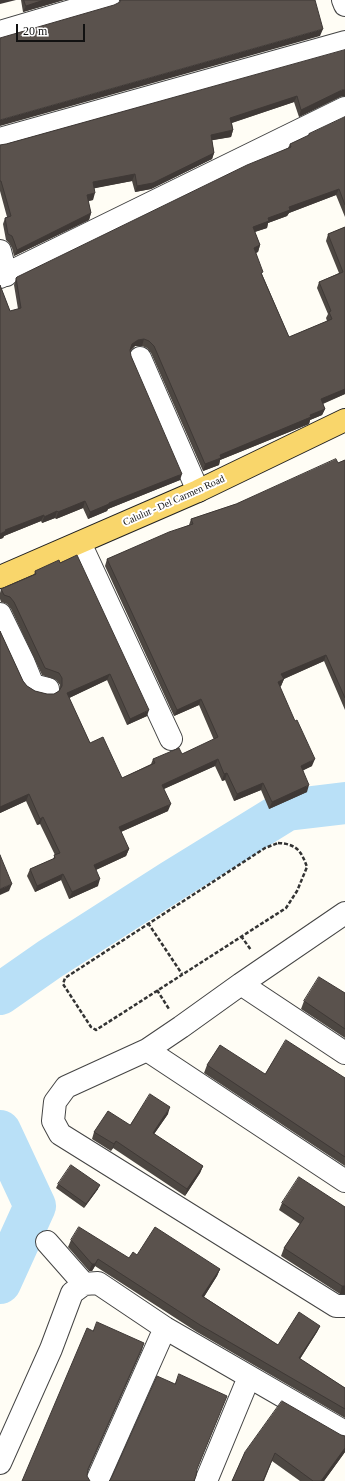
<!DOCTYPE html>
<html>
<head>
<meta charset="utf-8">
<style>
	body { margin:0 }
	#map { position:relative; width:345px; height:1481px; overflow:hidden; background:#fffdf5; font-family:Georgia,serif }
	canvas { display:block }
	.scale { position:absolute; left:16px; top:24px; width:69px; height:18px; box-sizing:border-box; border:2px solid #111; border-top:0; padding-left:5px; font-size:12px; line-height:14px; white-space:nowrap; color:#111; -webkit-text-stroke:3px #fff; paint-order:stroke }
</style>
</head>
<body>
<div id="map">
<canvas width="345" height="1481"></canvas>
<div class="scale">20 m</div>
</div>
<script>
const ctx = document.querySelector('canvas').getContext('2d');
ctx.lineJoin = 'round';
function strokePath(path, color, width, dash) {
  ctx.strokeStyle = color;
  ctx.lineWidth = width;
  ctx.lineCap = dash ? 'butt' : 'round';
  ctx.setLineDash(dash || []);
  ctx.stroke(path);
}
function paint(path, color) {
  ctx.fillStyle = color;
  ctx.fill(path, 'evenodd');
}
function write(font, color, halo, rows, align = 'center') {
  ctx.font = font + ' Georgia,serif';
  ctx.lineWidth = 4;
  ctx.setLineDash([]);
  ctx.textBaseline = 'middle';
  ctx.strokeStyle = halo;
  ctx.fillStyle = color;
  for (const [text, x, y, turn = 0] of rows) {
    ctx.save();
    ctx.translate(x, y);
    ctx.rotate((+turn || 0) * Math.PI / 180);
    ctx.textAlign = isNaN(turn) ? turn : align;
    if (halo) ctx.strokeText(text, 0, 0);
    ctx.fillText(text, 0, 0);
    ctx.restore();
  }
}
strokePath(new Path2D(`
	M 0,994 L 50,959 L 172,881 L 287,810 L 345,803
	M 0,1131 L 35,1206 L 0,1283`), '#b9e0f7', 42);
const minor = new Path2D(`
	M 343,0 L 345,5
	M 0,32 L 108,0
	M 0,139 L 345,42
	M 0,251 L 6,275
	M 0,277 L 345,108
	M 140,358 L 198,491
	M 80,543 L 171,739
	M 0,614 L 23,661 L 32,683 L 36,686 L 48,689
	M 345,913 L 241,984 L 181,1027 L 147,1050 L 66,1087 L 55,1102 L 53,1121 L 60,1134 L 336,1306 L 345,1306
	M 241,984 L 345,1053
	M 147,1050 L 345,1181
	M 47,1242 L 84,1284
	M 0,1463 L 51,1349 L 72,1293 L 84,1284 L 98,1283 L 165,1328 L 345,1432
	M 97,1481 L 165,1328
	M 206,1481 L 249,1377`);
const major = new Path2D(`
	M 0,577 L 198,491 L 345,420`);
strokePath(minor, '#444', 24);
strokePath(major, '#222', 24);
strokePath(new Path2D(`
	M 278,843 C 296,844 301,850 307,867 L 297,891 L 286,908 L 96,1030 L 91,1027 L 63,984 L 65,978 L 265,848 Z
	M 148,923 L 182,974
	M 241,936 L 251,950
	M 157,990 L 169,1009`), '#333', 2.5, [4, 2]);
strokePath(minor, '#fff', 22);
strokePath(major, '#f9d66b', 22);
paint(new Path2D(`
	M 21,0 L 64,0 L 23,12 Z
	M 345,50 L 340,97 L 299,117 L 294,102 L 232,123 L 233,130 L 231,137 L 212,140 L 214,153 L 212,159 L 151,189 L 135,192 L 132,181 L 94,188 L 93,200 L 88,201 L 91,213 L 89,220 L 14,256 L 12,248 L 9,243 L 6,240 L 3,224 L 5,218 L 7,217 L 0,191 L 0,145 L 6,144 Z
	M 345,117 L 345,217 L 336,195 L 289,213 L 287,216 L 268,223 L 267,228 L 255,232 L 260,245 L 258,252 L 256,253 L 262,274 L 289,337 L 327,321 L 326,318 L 328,314 L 317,288 L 319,282 L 339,273 L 326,241 L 328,234 L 345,227 L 345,394 L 323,404 L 325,409 L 322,415 L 310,420 L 309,424 L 220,460 L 219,465 L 203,471 L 151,353 L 147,348 L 142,346 L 135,346 L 130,351 L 131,356 L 180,480 L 108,509 L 107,511 L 88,519 L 83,508 L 56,519 L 55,518 L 42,523 L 41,521 L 4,536 L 3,538 L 0,539 L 0,285 L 10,311 L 18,309 L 14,285 L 16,278 L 288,148 L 290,144 L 308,136 L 309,134 Z
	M 345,460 L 345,710 L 324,661 L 284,679 L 281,686 L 280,687 L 312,766 L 303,770 L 307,792 L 269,809 L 261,790 L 234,801 L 225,780 L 222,781 L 215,766 L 164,789 L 168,811 L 121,832 L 129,849 L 126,856 L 96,870 L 98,886 L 69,899 L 61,880 L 35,892 L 27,876 L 30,869 L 53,859 L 55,855 L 40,824 L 37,825 L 26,801 L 0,813 L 0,631 L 23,681 L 27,686 L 35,691 L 47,694 L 54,694 L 59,691 L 60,690 L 60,685 L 56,680 L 42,675 L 11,609 L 7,604 L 1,602 L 0,599 L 0,593 L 1,589 L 34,575 L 35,571 L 147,716 L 127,725 L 107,680 L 69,698 L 90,743 L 122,778 L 151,764 L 153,759 L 182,754 L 214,740 L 199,705 L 174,716 L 105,566 L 107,559 L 189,525 L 191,519 L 236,504 Z
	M 345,993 L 345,1038 L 301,1009 L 304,1001 Z
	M 207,1065 L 265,1074 L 345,1078 L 345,1166 L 204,1073 Z
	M 168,1114 L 154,1134 L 203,1166 L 200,1173 L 185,1196 L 113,1148 L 111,1151 L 92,1139 L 94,1132 L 130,1125 Z
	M 58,1184 L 98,1189 L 84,1208 L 56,1188 Z
	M 282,1203 L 345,1207 L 345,1294 L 340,1294 L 281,1256 L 284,1248 L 300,1224 L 279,1210 Z
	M 71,1240 L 129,1258 L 137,1255 L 220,1269 L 217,1276 L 204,1297 L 278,1345 L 320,1326 L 317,1332 L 300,1359 L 345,1388 L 345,1418 L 197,1332 L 95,1266 L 92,1271 L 89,1271 L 68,1247 Z
	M 341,1435 L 345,1436 L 345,1452 L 324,1481 L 300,1481 L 272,1461 L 264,1481 L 232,1481 L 245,1452 Z`), '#4d4742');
paint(new Path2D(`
	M 0,0 L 16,0 L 0,4 Z
	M 44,0 L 64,0 L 23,12 L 26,6 Z
	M 323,29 L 320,36 L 0,126 L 0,120 Z
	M 342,90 L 345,90 L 345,96 L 340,97 L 299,117 L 301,110 Z
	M 297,96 L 294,102 L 228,124 L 230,118 Z
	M 233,130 L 231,137 L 208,141 L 211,135 Z
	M 214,153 L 212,159 L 151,189 L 135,192 L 137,186 Z
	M 135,174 L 132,181 L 91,189 L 93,182 Z
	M 339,189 L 336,195 L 289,213 L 287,216 L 268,223 L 267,228 L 251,233 L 253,227 L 268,218 L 289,207 Z
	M 95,193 L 93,200 L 84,202 L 87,195 Z
	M 91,213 L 89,220 L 14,256 L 17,250 Z
	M 260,245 L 258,252 L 252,254 L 254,248 Z
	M 144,339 L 142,346 L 135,346 L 130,351 L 132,344 L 138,340 Z
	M 345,389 L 345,394 L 319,405 L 321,399 Z
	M 325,409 L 322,415 L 310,420 L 309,424 L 220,460 L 219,465 L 203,471 L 205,464 L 220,455 L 310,415 Z
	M 182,474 L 180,480 L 108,509 L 107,511 L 88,519 L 90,512 L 109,503 Z
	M 85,501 L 83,508 L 56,519 L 58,512 Z
	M 57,511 L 55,518 L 42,523 L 44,517 Z
	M 44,515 L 41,521 L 4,536 L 3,538 L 0,539 L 0,534 L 5,530 Z
	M 326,655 L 324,661 L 279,681 L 281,674 Z
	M 110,674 L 107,680 L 65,700 L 67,693 Z
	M 284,679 L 281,686 L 275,689 L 278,682 Z
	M 201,699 L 199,705 L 174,716 L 177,710 Z
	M 149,710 L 147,716 L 127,725 L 130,719 Z
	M 218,759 L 215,766 L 159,791 L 162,785 Z
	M 315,759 L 312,766 L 298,773 L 301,766 Z
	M 227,773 L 225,780 L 222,781 L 224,774 Z
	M 263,783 L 261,790 L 234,801 L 237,794 Z
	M 309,785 L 307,792 L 269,809 L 272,802 Z
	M 29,794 L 26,801 L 0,813 L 0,807 Z
	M 171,804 L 168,811 L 116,834 L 119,827 Z
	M 43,817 L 40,824 L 37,825 L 40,819 Z
	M 129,849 L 126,856 L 91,872 L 94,865 Z
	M 63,874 L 61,880 L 35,892 L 37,886 Z
	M 100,879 L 98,886 L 69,899 L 72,892 Z
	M 12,884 L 9,891 L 0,895 L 0,889 Z
	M 170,1107 L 168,1114 L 150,1140 L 153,1133 Z
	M 116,1141 L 113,1148 L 111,1151 L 114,1144 Z
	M 203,1166 L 200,1173 L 185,1196 L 187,1189 Z
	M 100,1185 L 98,1189 L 84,1208 L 86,1204 Z
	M 98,1259 L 95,1266 L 92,1271 L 89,1271 L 92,1264 Z
	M 220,1269 L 217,1276 L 200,1303 L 202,1296 Z
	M 342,1286 L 345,1286 L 345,1294 L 340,1294 Z
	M 320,1326 L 317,1332 L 296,1365 L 299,1358 Z
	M 144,1343 L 142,1350 L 86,1476 L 88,1469 Z
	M 345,1448 L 345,1452 L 324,1481 L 321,1481 Z`), '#3f3936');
const building = new Path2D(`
	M 24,0 L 44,0 L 26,6 Z
	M 121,0 L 315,0 L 323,29 L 0,120 L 0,38 L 114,5 L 120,2 Z
	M 345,50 L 345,90 L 342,90 L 301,110 L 297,96 L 230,118 L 233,130 L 211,135 L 214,153 L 153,183 L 137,186 L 135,174 L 93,182 L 95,193 L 87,195 L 91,213 L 17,250 L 14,241 L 12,236 L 8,234 L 5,218 L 11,216 L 1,181 L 0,181 L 0,145 L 6,144 Z
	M 345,117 L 345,205 L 339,189 L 289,207 L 290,210 L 268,218 L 269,221 L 253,227 L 260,245 L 254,248 L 263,272 L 261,273 L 289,337 L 332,319 L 329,312 L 331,311 L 319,282 L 343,272 L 328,234 L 345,227 L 345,389 L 321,399 L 325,409 L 310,415 L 311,417 L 220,455 L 221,458 L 205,464 L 154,346 L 149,341 L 144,339 L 138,340 L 132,344 L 130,350 L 131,356 L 182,474 L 109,503 L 109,504 L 90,512 L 85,501 L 58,512 L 57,511 L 44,517 L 44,515 L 5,530 L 6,531 L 0,534 L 0,285 L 10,311 L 21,308 L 16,278 L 17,277 L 247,165 L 291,147 L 290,144 L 309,135 L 309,134 Z
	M 336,459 L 338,463 L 345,460 L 345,698 L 326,655 L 281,674 L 284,679 L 278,682 L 295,721 L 297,720 L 315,759 L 301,766 L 309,785 L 272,802 L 263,783 L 237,794 L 227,773 L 224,774 L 218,759 L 162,785 L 171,804 L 119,827 L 129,849 L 94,865 L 100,879 L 72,892 L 63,874 L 37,886 L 30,869 L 55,858 L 54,855 L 60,853 L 43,817 L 40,819 L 29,794 L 0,807 L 0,631 L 23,681 L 27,686 L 35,691 L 47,694 L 54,694 L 59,691 L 62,686 L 62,678 L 59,673 L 45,668 L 14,602 L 10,597 L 4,595 L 1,589 L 36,574 L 35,571 L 59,560 L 60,563 L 77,555 L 149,710 L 130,719 L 110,674 L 67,693 L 90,743 L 103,737 L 122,778 L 155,763 L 153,759 L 179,748 L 182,754 L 218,737 L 201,699 L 177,710 L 107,559 L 169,532 L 193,524 L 191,519 L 236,504 Z
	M 0,855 L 12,884 L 0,889 Z
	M 319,977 L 345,993 L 345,1029 L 304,1001 Z
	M 286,1040 L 345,1078 L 345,1157 L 207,1065 L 220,1045 L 265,1074 Z
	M 150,1094 L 170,1107 L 153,1133 L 203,1166 L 187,1189 L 116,1141 L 114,1144 L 94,1132 L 108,1111 L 130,1125 Z
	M 71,1165 L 100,1185 L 86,1204 L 58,1184 Z
	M 299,1177 L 345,1207 L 345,1286 L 342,1286 L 284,1248 L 304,1218 L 282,1203 Z
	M 79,1227 L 129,1258 L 133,1252 L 137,1255 L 155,1227 L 220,1269 L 202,1296 L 278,1345 L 299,1312 L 320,1326 L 299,1358 L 345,1388 L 345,1409 L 200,1325 L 98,1259 L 95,1264 L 92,1264 L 71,1240 Z
	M 97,1322 L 144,1343 L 88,1469 L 87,1476 L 90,1481 L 22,1481 L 87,1328 L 93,1331 Z
	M 179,1374 L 227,1396 L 197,1469 L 196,1476 L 194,1481 L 109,1481 L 111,1479 L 157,1376 L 175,1384 Z
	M 282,1401 L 341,1435 L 345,1436 L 345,1448 L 321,1481 L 313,1481 L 275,1453 L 263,1481 L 232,1481 L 245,1452 Z`);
paint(building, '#5a524d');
strokePath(building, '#3f3936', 1);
write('10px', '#111', '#fff', [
	["Calulut - Del Carmen Road",174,501,-24]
]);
</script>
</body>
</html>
